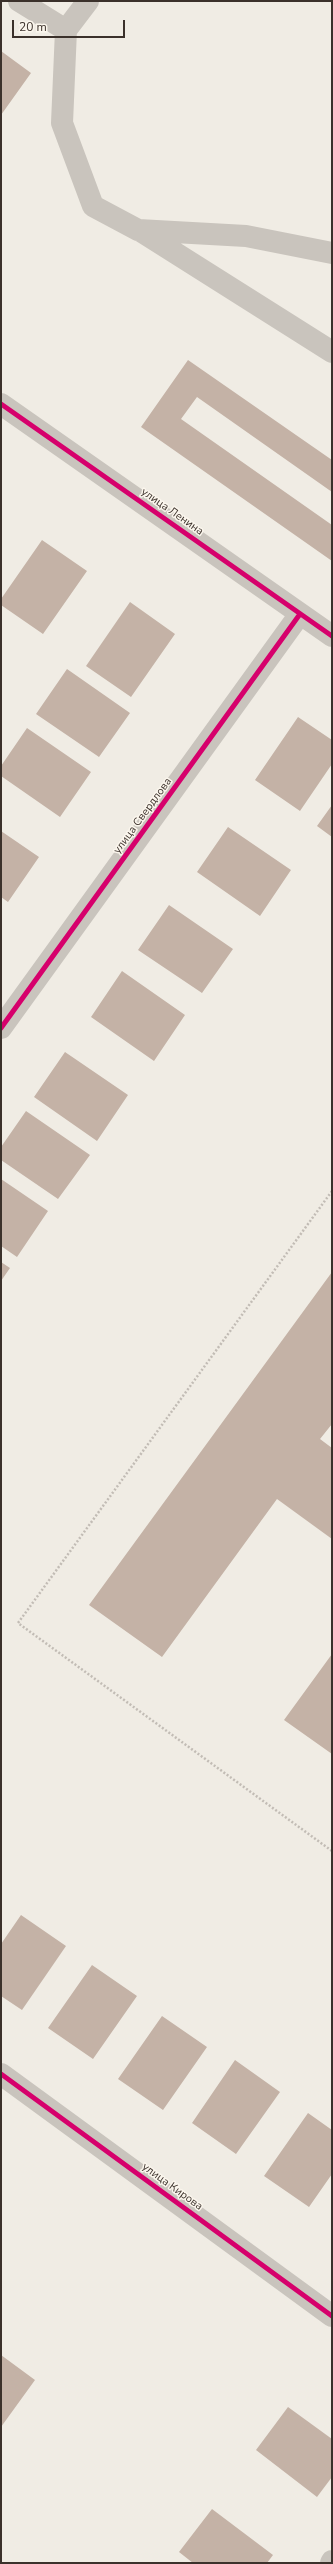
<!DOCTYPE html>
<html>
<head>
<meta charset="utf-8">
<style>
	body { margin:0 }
	#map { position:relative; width:333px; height:2564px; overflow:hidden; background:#f0ece4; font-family:"Nunito Sans",sans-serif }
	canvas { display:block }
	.frame { position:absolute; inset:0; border:2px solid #3b312b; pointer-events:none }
	.scale { position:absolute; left:12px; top:20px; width:113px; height:18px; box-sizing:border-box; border:2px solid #3b312b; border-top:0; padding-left:5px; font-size:12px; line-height:14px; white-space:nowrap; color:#3b312b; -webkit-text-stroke:3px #fbf6ed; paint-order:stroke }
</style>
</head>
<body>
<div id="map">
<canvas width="333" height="2564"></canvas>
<div class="frame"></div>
<div class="scale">20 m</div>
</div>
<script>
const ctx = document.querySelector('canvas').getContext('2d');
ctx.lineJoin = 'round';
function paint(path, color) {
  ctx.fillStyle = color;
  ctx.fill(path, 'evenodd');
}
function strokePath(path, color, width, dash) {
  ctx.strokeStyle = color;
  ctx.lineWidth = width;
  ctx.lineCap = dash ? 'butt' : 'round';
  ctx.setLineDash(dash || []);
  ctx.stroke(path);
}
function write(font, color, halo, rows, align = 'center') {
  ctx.font = font + ' "Nunito Sans",sans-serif';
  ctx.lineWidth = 3;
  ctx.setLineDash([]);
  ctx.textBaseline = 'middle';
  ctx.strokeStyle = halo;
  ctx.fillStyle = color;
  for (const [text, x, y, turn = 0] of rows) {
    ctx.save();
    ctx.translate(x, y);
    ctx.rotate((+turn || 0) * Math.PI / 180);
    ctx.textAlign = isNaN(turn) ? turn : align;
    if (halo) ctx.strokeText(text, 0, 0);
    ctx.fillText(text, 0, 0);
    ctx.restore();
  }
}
paint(new Path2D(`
	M 1,51 L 31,73 L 1,115 Z
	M 188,360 L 332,460 L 332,492 L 197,397 L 181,419 L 332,525 L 332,561 L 141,427 Z
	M 42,540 L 87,571 L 43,634 L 1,605 L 1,599 Z
	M 130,602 L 175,634 L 131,697 L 86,666 Z
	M 67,669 L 130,713 L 99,757 L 36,714 Z
	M 298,717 L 332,740 L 332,764 L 300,811 L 255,780 Z
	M 27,728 L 91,772 L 60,817 L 1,776 L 1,766 Z
	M 332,805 L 332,837 L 317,826 Z
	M 228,827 L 291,870 L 260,916 L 197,872 Z
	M 1,831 L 39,857 L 8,902 L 1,897 Z
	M 169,905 L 233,949 L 202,993 L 138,950 Z
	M 122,971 L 185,1015 L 154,1061 L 91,1017 Z
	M 65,1052 L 128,1095 L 97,1141 L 34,1097 Z
	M 26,1111 L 90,1155 L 58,1199 L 1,1160 L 1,1147 Z
	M 1,1179 L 48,1211 L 17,1257 L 1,1246 Z
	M 1,1262 L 10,1268 L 1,1281 Z
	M 332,1272 L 332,1424 L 320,1439 L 332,1448 L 332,1539 L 277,1499 L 162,1657 L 89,1605 Z
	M 332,1654 L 332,1754 L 284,1720 Z
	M 21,1915 L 66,1946 L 22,2010 L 1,1996 L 1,1944 Z
	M 92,1965 L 137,1996 L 93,2059 L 48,2028 Z
	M 162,2016 L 207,2047 L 163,2110 L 118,2079 Z
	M 235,2060 L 280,2092 L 236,2154 L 192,2123 Z
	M 308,2113 L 332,2130 L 332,2174 L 309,2207 L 264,2176 Z
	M 1,2355 L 35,2380 L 1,2427 Z
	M 288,2407 L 332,2439 L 332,2477 L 317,2497 L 256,2450 Z
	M 212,2509 L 273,2555 L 267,2563 L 193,2563 L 179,2552 Z`), '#c4b2a6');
strokePath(new Path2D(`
	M 332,1191 L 18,1623 L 332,1851`), '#c2bcb5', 2.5, [2, 2]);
strokePath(new Path2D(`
	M 19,1 L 66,30
	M 88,1 L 66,30 L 62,123 L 93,206 L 138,230 L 246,236 L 332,253
	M 139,230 L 332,352`), '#c9c4bd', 22);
strokePath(new Path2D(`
	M 1,404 L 332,636
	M 1,1028 L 300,614
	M 331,2563 L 332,2561`), '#c9c4bd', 22);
strokePath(new Path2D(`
	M 1,2074 L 332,2316`), '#c9c4bd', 22);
strokePath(new Path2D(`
	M 1,404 L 332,636
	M 1,1028 L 300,614
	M 1,2074 L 332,2316`), '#d6006c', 5);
write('11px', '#3b312b', '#fbf6ed', [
	["улица Ленина",172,512,35],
	["улица Свердлова",143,816,-54],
	["улица Кирова",172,2187,36]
]);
</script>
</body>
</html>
